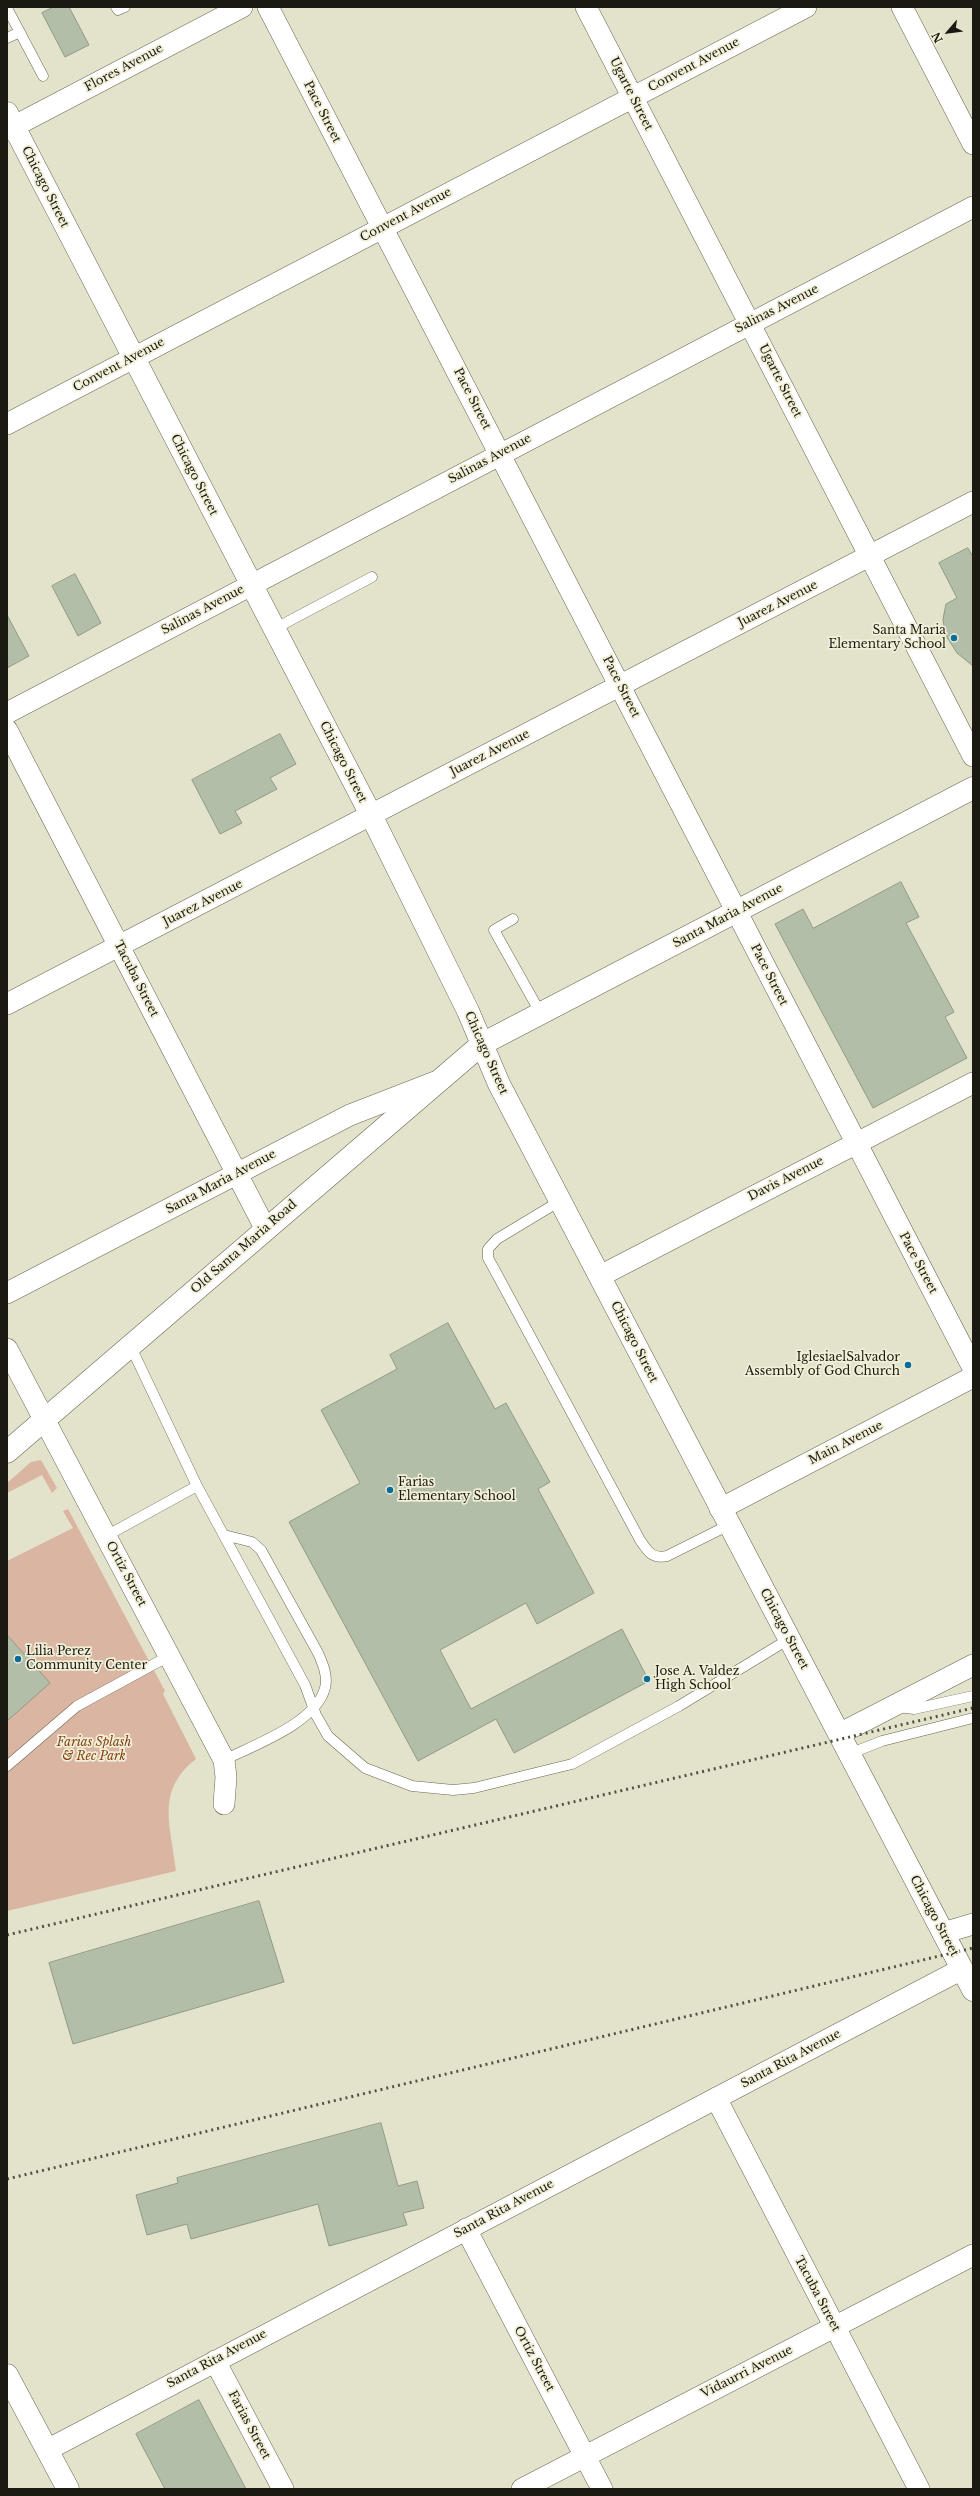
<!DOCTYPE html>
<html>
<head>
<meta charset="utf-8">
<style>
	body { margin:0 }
	#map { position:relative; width:980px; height:2496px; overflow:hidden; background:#e3e2ca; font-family:"Libre Baskerville",serif }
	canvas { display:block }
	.frame { position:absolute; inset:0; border:8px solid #1b1a12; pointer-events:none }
	.north { position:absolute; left:928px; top:12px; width:40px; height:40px; -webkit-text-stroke:3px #f1efd7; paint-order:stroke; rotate:242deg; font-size:11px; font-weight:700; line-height:16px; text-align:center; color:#1b1a12 }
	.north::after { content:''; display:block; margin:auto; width:14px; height:18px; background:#1b1a12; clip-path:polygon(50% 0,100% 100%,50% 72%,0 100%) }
</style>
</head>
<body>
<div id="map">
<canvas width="980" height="2496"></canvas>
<div class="frame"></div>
<div class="north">N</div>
</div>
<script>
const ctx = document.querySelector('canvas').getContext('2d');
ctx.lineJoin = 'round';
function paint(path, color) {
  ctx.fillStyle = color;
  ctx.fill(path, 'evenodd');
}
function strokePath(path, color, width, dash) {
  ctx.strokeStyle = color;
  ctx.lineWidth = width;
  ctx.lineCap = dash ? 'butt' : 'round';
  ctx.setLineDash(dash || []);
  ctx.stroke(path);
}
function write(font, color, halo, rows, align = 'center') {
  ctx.font = font + ' "Libre Baskerville",serif';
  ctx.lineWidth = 3.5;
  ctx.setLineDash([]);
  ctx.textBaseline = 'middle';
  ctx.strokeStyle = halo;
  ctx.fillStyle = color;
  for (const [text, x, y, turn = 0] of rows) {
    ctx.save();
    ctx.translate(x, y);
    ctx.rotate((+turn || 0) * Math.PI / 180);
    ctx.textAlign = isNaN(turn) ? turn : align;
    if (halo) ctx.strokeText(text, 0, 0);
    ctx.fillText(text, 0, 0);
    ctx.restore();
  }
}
paint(new Path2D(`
	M 41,1460 L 57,1488 L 52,1493 L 42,1475 L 7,1493 L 7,1483 L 31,1462 Z
	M 68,1509 L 165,1691 L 163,1694 L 196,1759 C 155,1791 171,1825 176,1871 L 7,1911 L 7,1561 L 73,1528 L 63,1511 Z`), '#dab5a1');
const building = new Path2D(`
	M 54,7 L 69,7 L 89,45 L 65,57 L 42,13 Z
	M 968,548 L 973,557 L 973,666 L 957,653 L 945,634 L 943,619 L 946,604 L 957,598 L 939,563 Z
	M 75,574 L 101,623 L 78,636 L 52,586 Z
	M 7,615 L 29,656 L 7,668 Z
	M 280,734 L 296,764 L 270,778 L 277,789 L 235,811 L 242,823 L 220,834 L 192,780 Z
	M 901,882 L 919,917 L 906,923 L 954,1012 L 945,1017 L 967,1058 L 873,1108 L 775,924 L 803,909 L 813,928 Z
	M 448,1323 L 495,1409 L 506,1403 L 550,1482 L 538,1489 L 594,1593 L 537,1624 L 526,1603 L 440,1650 L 471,1709 L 622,1629 L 649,1681 L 514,1753 L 496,1719 L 418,1761 L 289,1522 L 360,1483 L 321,1410 L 397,1369 L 390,1355 Z
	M 7,1635 L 50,1683 L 7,1721 Z
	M 259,1901 L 284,1982 L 73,2044 L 49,1963 Z
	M 381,2123 L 398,2186 L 417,2181 L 424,2208 L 403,2213 L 407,2225 L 329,2246 L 318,2204 L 191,2239 L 187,2224 L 147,2235 L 136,2195 L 178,2183 L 177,2178 Z
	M 199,2400 L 246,2489 L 165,2489 L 136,2434 Z`);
paint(building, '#b3bea9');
strokePath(building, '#8f9a86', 1);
const lane = new Path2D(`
	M 116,7 L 118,10 L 125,7
	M 7,8 L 43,76
	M 7,38 L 20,32
	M 274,629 L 372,577
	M 513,919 L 494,930 L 541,1014
	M 560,1201 L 497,1239 L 488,1249 L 488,1258 L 499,1278 L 640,1540 C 648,1552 652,1559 667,1556 L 729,1525
	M 130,1345 L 197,1486 L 305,1685 L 316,1715 L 328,1736 L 365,1768 L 412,1786 L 453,1790 L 474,1788 L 572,1764 L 679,1706 L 789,1639
	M 224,1535 L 252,1542 L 261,1550 L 318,1653 C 323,1664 328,1676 325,1688 C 316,1723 254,1745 224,1760
	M 106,1536 L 197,1486
	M 898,1707 L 914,1709 L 973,1696
	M 849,1754 L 882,1741 L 973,1718
	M 7,1766 L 77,1706 L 169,1656`);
const street = new Path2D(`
	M 268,7 L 973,1368
	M 586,7 L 973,756
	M 902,7 L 973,144
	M 7,130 L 242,7
	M 7,424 L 806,7
	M 7,713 L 973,207
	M 7,730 L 265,1228
	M 7,1004 L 973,502
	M 600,1276 L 973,1083
	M 7,1293 L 350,1115 L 435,1082
	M 7,1349 L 224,1760 L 226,1777 L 224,1804
	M 720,1509 L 973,1377
	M 839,1734 L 973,1665
	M 943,1933 L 973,1924
	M 716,2098 L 919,2489
	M 466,2229 L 602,2489
	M 215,2361 L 283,2489
	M 47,2450 L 962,1969
	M 522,2489 L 973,2255`);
const secondary = new Path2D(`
	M 7,113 L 371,815 L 468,1011 L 499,1084 L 973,1990
	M 7,1452 L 482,1044 L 973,788
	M 7,2375 L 68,2489`);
strokePath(lane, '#696752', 11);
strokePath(street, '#696752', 22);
strokePath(secondary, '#696752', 23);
strokePath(lane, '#fff', 10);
strokePath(street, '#fff', 21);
strokePath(secondary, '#fff', 22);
strokePath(new Path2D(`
	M 7,1935 L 973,1708
	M 7,2179 L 973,1948`), '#525144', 3, [2, 4]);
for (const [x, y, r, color] of [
	[954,638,4,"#086c9a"],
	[908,1365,4,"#086c9a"],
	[390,1490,4,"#086c9a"],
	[18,1659,4,"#086c9a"],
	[647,1679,4,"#086c9a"]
]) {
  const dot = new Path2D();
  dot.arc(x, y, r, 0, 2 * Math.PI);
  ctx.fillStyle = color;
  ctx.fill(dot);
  strokePath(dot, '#f1efd7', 1.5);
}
write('12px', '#1b1a12', '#f1efd7', [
	["Convent Avenue",694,65,-28],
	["Flores Avenue",124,68,-28],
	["Ugarte Street",631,94,63],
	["Pace Street",322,112,63],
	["Chicago Street",45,187,63],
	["Convent Avenue",406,215,-28],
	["Salinas Avenue",777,309,-27],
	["Convent Avenue",119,365,-28],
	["Ugarte Street",780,381,63],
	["Pace Street",472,399,63],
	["Salinas Avenue",490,459,-28],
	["Chicago Street",194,475,63],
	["Juarez Avenue",778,604,-27],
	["Salinas Avenue",203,610,-28],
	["Pace Street",621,687,63],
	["Juarez Avenue",490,753,-27],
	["Chicago Street",343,762,63],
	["Juarez Avenue",203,903,-27],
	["Santa Maria Avenue",728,916,-28],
	["Pace Street",769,975,63],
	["Tacuba Street",136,979,63],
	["Chicago Street",486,1053,66],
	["Davis Avenue",786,1179,-27],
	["Santa Maria Avenue",221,1182,-28],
	["Old Santa Maria Road",244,1247,-41],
	["Pace Street",918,1263,62],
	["Chicago Street",634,1342,63],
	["Main Avenue",846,1443,-27],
	["Ortiz Street",126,1574,62],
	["Chicago Street",784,1629,62],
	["Chicago Street",934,1916,62],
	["Santa Rita Avenue",791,2059,-28],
	["Santa Rita Avenue",504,2209,-28],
	["Tacuba Street",817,2294,62],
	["Santa Rita Avenue",217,2359,-28],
	["Ortiz Street",534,2359,62],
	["Vidaurri Avenue",747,2372,-27],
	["Farias Street",249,2425,62]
]);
write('12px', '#1b1a12', '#f1efd7', [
	["Santa Maria",946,631,"right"],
	["Elementary School",946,645,"right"],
	["IglesiaelSalvador",900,1358,"right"],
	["Assembly of God Church",900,1372,"right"],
	["Farias",398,1483],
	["Elementary School",398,1497],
	["Lilia Perez",26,1652],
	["Community Center",26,1666],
	["Jose A. Valdez",655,1672],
	["High School",655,1686]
], 'left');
write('italic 12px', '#864113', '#f1efd7', [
	["Farias Splash",94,1743],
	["& Rec Park",94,1757]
]);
</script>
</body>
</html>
